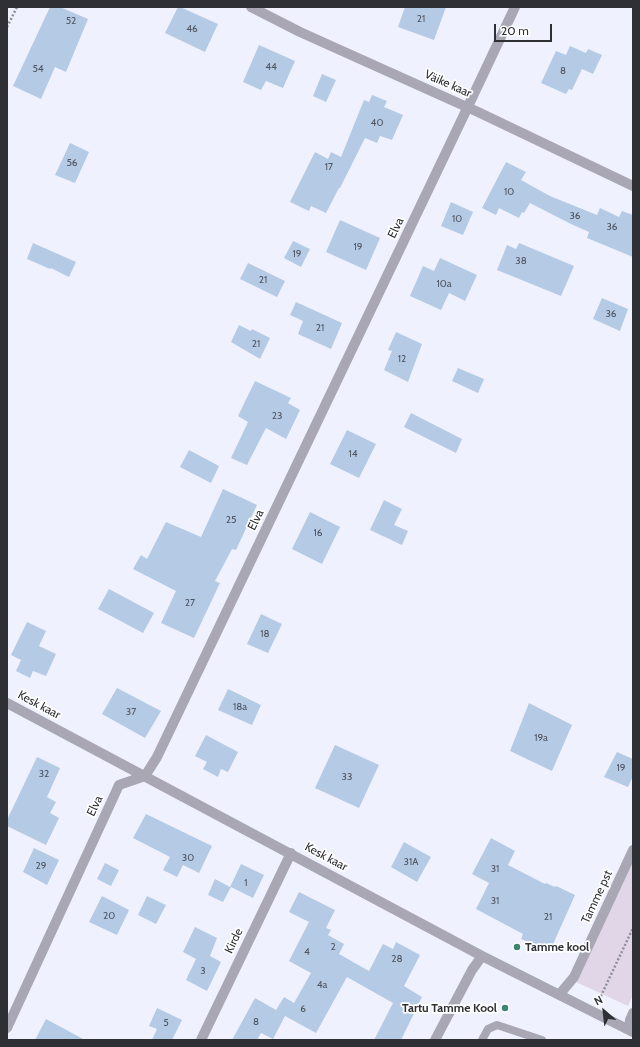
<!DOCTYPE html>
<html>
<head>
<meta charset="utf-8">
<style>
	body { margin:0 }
	#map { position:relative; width:640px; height:1047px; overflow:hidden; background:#eff2fe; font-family:Cabin,sans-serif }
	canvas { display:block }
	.frame { position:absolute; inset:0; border:8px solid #2f3036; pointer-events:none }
	.north { position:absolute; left:584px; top:991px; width:40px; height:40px; -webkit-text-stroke:3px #fff; paint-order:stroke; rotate:332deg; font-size:11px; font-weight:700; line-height:16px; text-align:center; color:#2f3036 }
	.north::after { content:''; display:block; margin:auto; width:14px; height:18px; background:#2f3036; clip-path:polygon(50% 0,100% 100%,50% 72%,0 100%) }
	.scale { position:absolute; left:494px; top:24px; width:58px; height:18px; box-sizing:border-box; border:2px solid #2f3036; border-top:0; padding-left:5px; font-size:12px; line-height:14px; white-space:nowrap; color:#2f3036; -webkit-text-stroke:3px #fff; paint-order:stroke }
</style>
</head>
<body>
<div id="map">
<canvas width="640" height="1047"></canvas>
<div class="frame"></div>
<div class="north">N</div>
<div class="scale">20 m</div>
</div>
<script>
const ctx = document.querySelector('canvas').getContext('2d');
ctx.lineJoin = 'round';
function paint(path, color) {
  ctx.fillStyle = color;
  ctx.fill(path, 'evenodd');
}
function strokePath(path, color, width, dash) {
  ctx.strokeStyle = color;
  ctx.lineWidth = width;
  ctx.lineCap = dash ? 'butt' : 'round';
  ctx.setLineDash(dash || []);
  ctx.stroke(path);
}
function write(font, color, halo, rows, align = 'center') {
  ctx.font = font + ' Cabin,sans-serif';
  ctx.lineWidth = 3.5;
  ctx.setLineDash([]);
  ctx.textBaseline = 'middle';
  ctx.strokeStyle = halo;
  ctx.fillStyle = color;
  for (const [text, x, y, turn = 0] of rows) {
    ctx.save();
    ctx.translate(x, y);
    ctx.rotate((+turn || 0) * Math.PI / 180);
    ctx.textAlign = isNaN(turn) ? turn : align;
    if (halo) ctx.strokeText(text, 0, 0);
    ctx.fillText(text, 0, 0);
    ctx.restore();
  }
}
paint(new Path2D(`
	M 633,858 L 633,995 L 628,1006 L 576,982 Z`), '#e1d6e7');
paint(new Path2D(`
	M 50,7 L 60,7 L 88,19 L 66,72 L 55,67 L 41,99 L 13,86 Z
	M 178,7 L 180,7 L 218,24 L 205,52 L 165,33 Z
	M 405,7 L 446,7 L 434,40 L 398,27 Z
	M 259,45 L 295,61 L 283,88 L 266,81 L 261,90 L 243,82 Z
	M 570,46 L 586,53 L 588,49 L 602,55 L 593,74 L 582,69 L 572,90 L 569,89 L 566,94 L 541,83 L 556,51 L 566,55 Z
	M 322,74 L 336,80 L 326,102 L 313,96 Z
	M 372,95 L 387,101 L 384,107 L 403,115 L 392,140 L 380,136 L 377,143 L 365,138 L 340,188 L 339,188 L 326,213 L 311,206 L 309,211 L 290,202 L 315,152 L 328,159 L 331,152 L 341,157 L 364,100 L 369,102 Z
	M 70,143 L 89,152 L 75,183 L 55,175 Z
	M 506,162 L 526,172 L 521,180 L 550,196 L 597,215 L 600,208 L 619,217 L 622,211 L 633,215 L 633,257 L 587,238 L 589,232 L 571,224 L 530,203 L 524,213 L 522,212 L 519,218 L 499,208 L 496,215 L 482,208 Z
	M 451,202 L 473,212 L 463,235 L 441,226 Z
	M 340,220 L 380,238 L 366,270 L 326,252 Z
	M 293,241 L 310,249 L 301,267 L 284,258 Z
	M 33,243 L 76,262 L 69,277 L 51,268 L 50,269 L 27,259 Z
	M 519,243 L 574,266 L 561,296 L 497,270 L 507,245 L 516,249 Z
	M 440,258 L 477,275 L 465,301 L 449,293 L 441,310 L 410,296 L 423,266 L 434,271 Z
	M 248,263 L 285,281 L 277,297 L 240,279 Z
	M 602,298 L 628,309 L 620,331 L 593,319 Z
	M 296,302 L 342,323 L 331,349 L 298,334 L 303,321 L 290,315 Z
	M 239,325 L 251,331 L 252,329 L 270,338 L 260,359 L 231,342 Z
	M 396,332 L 422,344 L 408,382 L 384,370 L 392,351 L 388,350 Z
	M 458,368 L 484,379 L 478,393 L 452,381 Z
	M 255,381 L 291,398 L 288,403 L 300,410 L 286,439 L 266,428 L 247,465 L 231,458 L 248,422 L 238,416 Z
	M 411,413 L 462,439 L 456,453 L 404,427 Z
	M 347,430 L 376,444 L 359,478 L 330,464 Z
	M 189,450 L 219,466 L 211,483 L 180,467 Z
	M 223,489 L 257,505 L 236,550 L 232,549 L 215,581 L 220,583 L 194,638 L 161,623 L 176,591 L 133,569 L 141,555 L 147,559 L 166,522 L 201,537 Z
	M 384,500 L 402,509 L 394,525 L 408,531 L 402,545 L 370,530 Z
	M 310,512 L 340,527 L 322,564 L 292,549 Z
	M 109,589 L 154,613 L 143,633 L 98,609 Z
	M 261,614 L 282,624 L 268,653 L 247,644 Z
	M 27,622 L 46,631 L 39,646 L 56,654 L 46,676 L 33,671 L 30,678 L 16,671 L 21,660 L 11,655 Z
	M 117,688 L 161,711 L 145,738 L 102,714 Z
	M 228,689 L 261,705 L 252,725 L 218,710 Z
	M 529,703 L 572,725 L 552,771 L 510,751 Z
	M 206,735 L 238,752 L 228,772 L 221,769 L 218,777 L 203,769 L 207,762 L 195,756 Z
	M 335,745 L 379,765 L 359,808 L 315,788 Z
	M 617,752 L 633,759 L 633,776 L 628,787 L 604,777 Z
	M 37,757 L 60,768 L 47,797 L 56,802 L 50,813 L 59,818 L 46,845 L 7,826 L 7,820 Z
	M 146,814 L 212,846 L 199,873 L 183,865 L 177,877 L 163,870 L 170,857 L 133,838 Z
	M 491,838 L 515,851 L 508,865 L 545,884 L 546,883 L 555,887 L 556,886 L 575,895 L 550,951 L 521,939 L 523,934 L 476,909 L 489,883 L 472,874 Z
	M 404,842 L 431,857 L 417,882 L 391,867 Z
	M 34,848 L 59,860 L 47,885 L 23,872 Z
	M 105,863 L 119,870 L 111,886 L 97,879 Z
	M 241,864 L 264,875 L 253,898 L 231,887 L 223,902 L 208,895 L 215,879 L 230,887 Z
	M 299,892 L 335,910 L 326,928 L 331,930 L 328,935 L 344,944 L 339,954 L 369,971 L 383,944 L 393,949 L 396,942 L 420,955 L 404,986 L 422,997 L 401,1040 L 374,1040 L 393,1003 L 347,977 L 316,1033 L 285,1016 L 273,1039 L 261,1033 L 257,1040 L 232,1040 L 255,998 L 276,1010 L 284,997 L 294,1003 L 311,973 L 289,961 L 309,922 L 289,912 Z
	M 102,896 L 129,910 L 117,935 L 89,922 Z
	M 147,896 L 166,905 L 156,924 L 138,915 Z
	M 195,927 L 217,938 L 210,956 L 221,962 L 207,991 L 186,980 L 196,959 L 183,952 Z
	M 157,1008 L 182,1020 L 172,1040 L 152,1040 L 157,1029 L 149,1026 Z
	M 46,1019 L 85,1040 L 35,1040 Z`), '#b5cae4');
strokePath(new Path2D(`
	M 7,27 L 17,7
	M 599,1000 L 633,928`), '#8e9099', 2.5, [2, 2]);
strokePath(new Path2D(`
	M 482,1040 L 488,1029 L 497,1025 L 542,1040`), '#a9a7b4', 8);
strokePath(new Path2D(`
	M 251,7 L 300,32 L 478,112 L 633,186
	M 7,703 L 482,956 L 633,1032
	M 559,995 L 574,977 L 633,850
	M 7,1028 L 119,785 L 145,776 L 157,757 L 463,117 L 515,7
	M 629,1030 L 630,1020 L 633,1013
	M 201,1040 L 291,853
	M 435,1040 L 472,970 L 482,956`), '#a9a7b4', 10);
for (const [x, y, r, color] of [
	[517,947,4,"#418373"],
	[505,1008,4,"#418373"]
]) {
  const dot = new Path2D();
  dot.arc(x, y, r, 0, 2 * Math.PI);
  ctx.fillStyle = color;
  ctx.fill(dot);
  strokePath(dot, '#fff', 1.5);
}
write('10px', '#505662', null, [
	["21",421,19],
	["52",71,21],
	["46",192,29],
	["44",271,67],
	["54",38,69],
	["8",563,71],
	["40",377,123],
	["56",72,163],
	["17",329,167],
	["10",509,192],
	["36",575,216],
	["10",457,219],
	["36",612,227],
	["19",358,247],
	["19",297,254],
	["38",521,261],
	["21",263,280],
	["10a",444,284],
	["36",611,314],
	["21",320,328],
	["21",256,344],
	["12",402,359],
	["23",277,416],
	["14",353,454],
	["25",231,520],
	["16",318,533],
	["27",190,603],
	["18",265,634],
	["18a",240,707],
	["37",131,712],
	["19a",541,738],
	["19",621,768],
	["32",44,774],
	["33",347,777],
	["30",188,858],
	["31A",411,862],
	["29",41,866],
	["31",495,869],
	["1",246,883],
	["31",495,901],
	["20",109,916],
	["21",548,917],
	["2",333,947],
	["4",307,952],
	["28",397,959],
	["3",203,971],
	["4a",322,985],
	["6",303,1009],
	["8",256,1022],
	["5",166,1023]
]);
write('12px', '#2f3036', '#fff', [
	["Väike kaar",448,84,24],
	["Elva",396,228,-64],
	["Elva",256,520,-64],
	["Kesk kaar",39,705,28],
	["Elva",95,806,-65],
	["Kesk kaar",326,857,28],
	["Tamme pst",597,897,-65],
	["Kirde",234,941,-64]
]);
write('bold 12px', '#2f3036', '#fff', [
	["Tamme kool",525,947],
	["Tartu Tamme Kool",497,1008,"right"]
], 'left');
</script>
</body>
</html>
